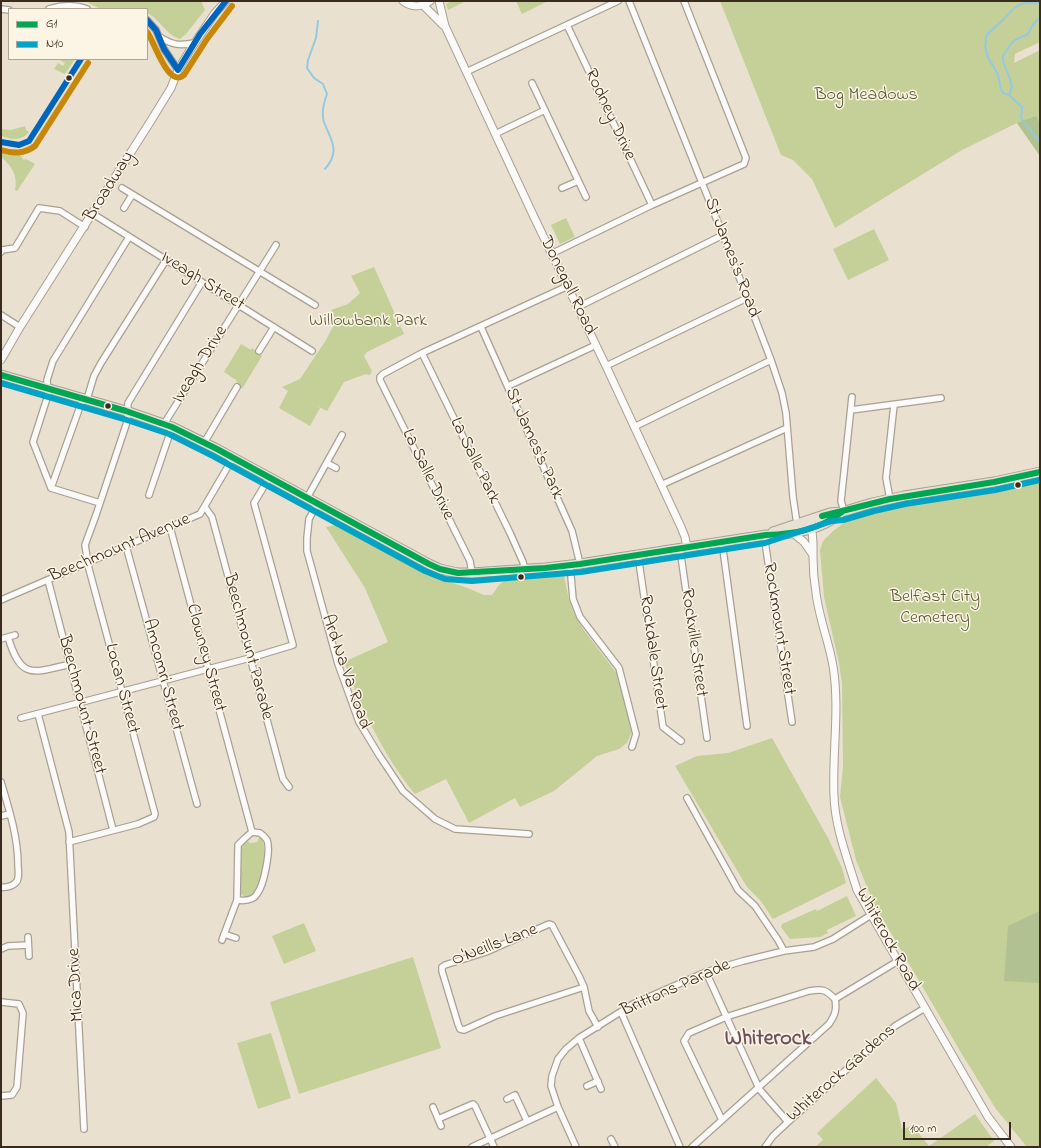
<!DOCTYPE html>
<html>
<head>
<meta charset="utf-8">
<style>
	body { margin:0 }
	#map { position:relative; width:1041px; height:1148px; overflow:hidden; background:#eae0d0; font-family:"Indie Flower",sans-serif }
	canvas { display:block }
	.frame { position:absolute; inset:0; border:2px solid #3b2a1e; pointer-events:none }
	.legend { position:absolute; left:8px; top:8px; width:140px; height:52px; box-sizing:border-box; background:#fcf5e5; border:1px solid #afa495; margin:0; padding:5px 7px; list-style:none; font-size:12px; color:#3b2a1e }
	.legend li { display:flex; align-items:center; gap:8px; height:20px }
	.legend b { width:20px; border:1px solid #afa495 }
	.scale { position:absolute; left:903px; top:1122px; width:108px; height:18px; box-sizing:border-box; border:2px solid #3b2a1e; border-top:0; padding-left:5px; font-size:12px; line-height:14px; white-space:nowrap; color:#3b2a1e; -webkit-text-stroke:3px #fcf5e5; paint-order:stroke }
</style>
</head>
<body>
<div id="map">
<canvas width="1041" height="1148"></canvas>
<div class="frame"></div>
<ul class="legend">
<li><b style="height:5px;background:#00a651"></b>G1</li>
<li><b style="height:5px;background:#03a3c5"></b>N10</li>
</ul>
<div class="scale">100 m</div>
</div>
<script>
const ctx = document.querySelector('canvas').getContext('2d');
ctx.lineJoin = 'round';
function paint(path, color) {
  ctx.fillStyle = color;
  ctx.fill(path, 'evenodd');
}
function strokePath(path, color, width, dash) {
  ctx.strokeStyle = color;
  ctx.lineWidth = width;
  ctx.lineCap = dash ? 'butt' : 'round';
  ctx.setLineDash(dash || []);
  ctx.stroke(path);
}
function write(font, color, halo, rows, align = 'center') {
  ctx.font = font + ' "Indie Flower",sans-serif';
  ctx.lineWidth = 3;
  ctx.setLineDash([]);
  ctx.textBaseline = 'middle';
  ctx.strokeStyle = halo;
  ctx.fillStyle = color;
  for (const [text, x, y, turn = 0] of rows) {
    ctx.save();
    ctx.translate(x, y);
    ctx.rotate((+turn || 0) * Math.PI / 180);
    ctx.textAlign = isNaN(turn) ? turn : align;
    if (halo) ctx.strokeText(text, 0, 0);
    ctx.fillText(text, 0, 0);
    ctx.restore();
  }
}
paint(new Path2D(`
	M 87,1 L 201,1 L 205,10 L 186,34 L 180,39 C 166,35 160,19 147,13 L 147,9 L 100,9 L 89,3 Z
	M 452,1 L 466,1 L 448,10 L 446,4 Z
	M 516,1 L 548,1 L 522,14 Z
	M 720,1 L 1040,1 L 1040,42 L 1015,54 L 1014,63 L 1040,50 L 1040,156 L 1017,123 L 962,150 L 835,228 L 812,179 L 793,160 L 781,155 Z
	M 61,59 L 75,59 L 65,74 L 54,69 L 58,63 L 63,66 L 65,63 L 60,60 Z
	M 25,126 L 26,130 L 29,132 C 21,142 11,139 1,136 L 1,129 L 11,130 Z
	M 1,150 L 3,150 L 3,153 L 8,155 L 11,152 C 17,153 21,155 24,160 L 26,159 L 35,164 L 17,191 L 15,190 C 18,176 12,166 1,157 Z
	M 566,218 L 575,237 L 560,244 L 551,225 Z
	M 874,229 L 889,260 L 848,280 L 833,249 Z
	M 374,267 L 404,334 L 367,352 L 364,356 L 372,371 L 370,375 L 366,374 L 344,382 L 327,411 L 317,406 L 320,408 L 310,426 L 279,408 L 288,391 L 282,387 L 300,379 L 326,340 L 336,321 L 331,310 L 348,304 L 360,293 L 351,276 Z
	M 241,344 L 251,350 L 252,348 L 262,356 L 242,389 L 236,380 L 224,372 Z
	M 1040,482 L 1040,1147 L 1027,1147 L 996,1109 L 963,1056 L 874,904 L 856,860 L 840,797 L 843,767 L 842,684 L 839,663 L 824,597 L 820,550 L 823,541 L 832,532 L 845,522 L 855,517 L 900,507 L 984,494 Z
	M 336,525 L 436,577 L 470,589 L 484,595 L 492,595 L 499,585 L 504,581 L 564,576 L 569,600 L 574,614 L 583,629 L 618,675 L 632,731 L 627,743 L 619,749 L 597,756 L 554,791 L 520,807 L 515,798 L 469,823 L 446,779 L 415,794 C 382,754 363,710 344,662 L 388,642 L 365,588 L 326,527 Z
	M 772,738 L 828,838 L 842,868 L 846,883 L 773,919 L 760,900 L 747,887 L 675,766 L 697,756 L 728,753 Z
	M 260,836 C 269,844 262,883 255,892 C 251,898 243,898 240,892 L 242,845 L 247,840 L 250,843 L 257,842 Z
	M 847,896 L 856,916 L 827,930 L 828,933 L 820,937 L 790,939 L 781,927 L 782,924 L 816,909 L 817,911 Z
	M 304,923 L 316,951 L 284,964 L 272,936 Z
	M 413,957 L 441,1048 L 299,1094 L 270,1002 Z
	M 271,1033 L 291,1098 L 258,1109 L 237,1043 Z
	M 876,1078 L 896,1103 L 902,1129 L 913,1126 L 929,1146 L 975,1114 L 994,1141 L 986,1147 L 815,1147 L 823,1140 L 817,1133 Z`), '#c4d097');
paint(new Path2D(`
	M 1036,116 L 1040,124 L 1040,156 L 1017,123 Z
	M 1040,911 L 1040,983 L 1004,981 L 1008,926 Z`), '#b1c191');
strokePath(new Path2D(`
	M 1040,3 C 1017,2 1018,4 1003,20 C 999,24 990,31 987,35 C 986,37 986,39 986,41 C 983,56 993,63 998,75 C 1000,81 999,88 1003,93 L 1009,95 L 1022,107 L 1021,118 L 1040,142
	M 318,21 L 316,38 L 308,60 L 307,68 L 314,78 L 323,84 L 327,94 C 324,102 321,113 324,122 C 331,141 341,150 325,169
	M 1009,95 L 1012,87 L 1010,79 L 1003,61 L 1003,56 L 1010,45 L 1015,40 L 1028,34 L 1032,26 L 1040,17`), '#93c9e2', 2);
const minor = new Path2D(`
	M 629,1 L 723,235 L 771,360 L 782,393 L 786,413 L 793,497 L 797,524
	M 1,9 L 9,10
	M 49,9 C 62,5 74,4 87,9
	M 147,20 L 156,30 L 164,49 L 178,70
	M 567,25 L 652,205
	M 160,37 C 172,45 180,46 194,43
	M 466,72 L 618,1
	M 532,83 L 586,197
	M 495,134 L 545,110
	M 122,188 L 315,305
	M 562,188 L 578,181
	M 124,208 L 132,195
	M 93,214 L 312,351
	M 1,252 L 2,250 L 15,248 L 39,208 L 60,211 L 85,227
	M 551,254 L 652,205 L 744,164 L 746,158 L 684,1
	M 578,307 L 723,235
	M 1,315 L 20,327
	M 481,327 L 572,531 L 580,564
	M 259,351 L 274,327
	M 422,353 L 510,533 L 523,562 L 525,569
	M 606,366 L 747,298
	M 508,386 L 596,345
	M 87,399 L 94,376 L 101,363 L 166,260
	M 851,410 L 941,398
	M 164,424 L 276,245
	M 634,427 L 771,360
	M 204,443 L 237,387
	M 327,463 L 336,468
	M 661,485 L 787,428
	M 51,488 L 83,398
	M 149,495 L 172,427
	M 307,498 L 342,435
	M 890,499 L 886,478 L 894,405
	M 100,503 L 51,488 L 33,442 L 48,395 L 47,380 L 53,361 L 129,237
	M 317,504 L 309,519 L 307,538 L 307,551 L 338,664 L 359,722 L 379,755 L 403,791 L 435,819 L 455,829 L 529,834
	M 205,507 L 212,517 L 283,779 L 289,787
	M 844,511 L 841,501 L 852,397
	M 170,527 L 252,832
	M 764,535 L 792,722
	M 722,542 L 747,726
	M 126,546 L 197,804
	M 680,549 L 707,738
	M 638,555 L 663,727 L 681,741
	M 570,565 L 573,599 L 580,617 L 619,668 L 636,734 L 632,747
	M 472,573 L 470,561 L 380,380 L 380,377 L 383,374 L 422,353 L 568,286
	M 48,580 L 113,830
	M 1,600 L 200,514 L 233,458
	M 8,637 C 21,680 32,673 71,664
	M 1,639 L 15,635
	M 38,714 L 69,832 L 84,1129
	M 21,718 L 250,658 L 293,645 L 254,503 L 269,478
	M 1,782 C 9,809 18,837 18,865 C 18,869 19,874 18,878 C 17,885 8,888 1,887
	M 687,798 L 738,890 L 755,906 L 778,940 L 784,951
	M 1,816 L 10,814
	M 252,832 L 260,833 C 263,835 265,837 267,840 C 271,850 264,885 257,894 C 253,901 245,901 237,900 L 238,845 L 244,839 Z
	M 69,842 L 138,824 L 154,817 L 155,814 L 89,569 L 85,545 L 96,515 L 127,422 L 128,403 L 202,282
	M 224,934 L 236,938
	M 28,937 L 29,956
	M 222,940 L 237,900
	M 1,949 L 8,946 L 28,945
	M 706,972 L 757,1084 L 760,1090 L 788,1122
	M 584,987 L 495,1016 L 464,1030 L 460,1029 L 458,1024 L 442,971 L 442,967 L 445,965 L 486,952 L 549,924 L 552,925 L 579,976 L 584,987 L 589,1011 L 598,1027
	M 1,1002 L 19,1004 L 23,1013 L 17,1087 L 12,1095 L 1,1096
	M 621,1012 L 680,1147
	M 579,1038 L 601,1089
	M 587,1086 L 598,1081
	M 507,1099 L 515,1095 L 527,1121
	M 433,1107 L 441,1126
	M 438,1119 L 473,1104 L 475,1106 L 494,1147
	M 722,1120 L 684,1041 L 689,1033 L 726,1017 L 809,991 C 823,989 825,989 835,999
	M 611,1139 L 615,1147
	M 472,1147 L 558,1107
	M 576,1147 L 558,1107 L 551,1086 L 552,1076 L 558,1059 L 566,1049 L 579,1038 L 633,1004 L 706,972 L 743,961 L 784,951 L 814,947 L 833,939 L 871,915
	M 692,1147 L 829,1024 C 835,1015 837,1010 835,999 L 898,961
	M 765,1147 L 773,1136 L 788,1122 L 895,1026 L 925,1008`);
const tertiary = new Path2D(`
	M 403,1 C 412,8 422,7 430,1
	M 439,1 L 445,26 L 534,217 L 606,366 L 681,527 L 685,537 L 687,547
	M 423,5 L 443,25
	M 1,360 L 20,327 L 152,119 L 171,88 L 178,70 L 190,50 L 215,13 L 226,1
	M 810,524 C 814,535 813,546 813,557 C 813,569 814,581 816,593 C 819,618 829,642 833,666 C 840,709 832,753 834,796 C 835,828 848,860 857,890 L 988,1117 L 1011,1147
	M 794,534 L 804,542 L 813,555`);
const primary = new Path2D(`
	M 1,375 L 126,411 L 172,427 L 217,449 L 429,564 L 440,569 L 458,573 L 472,573 L 545,568 L 580,564 L 766,535 C 793,534 821,531 842,512
	M 773,532 L 830,513 L 842,512 L 872,503 L 904,496 L 994,482 L 1040,472`);
strokePath(minor, '#a7a095', 8);
strokePath(tertiary, '#a7a095', 9);
strokePath(primary, '#a7a095', 11);
strokePath(minor, '#fcfaf8', 5.5);
strokePath(tertiary, '#fcfaf8', 7);
strokePath(primary, '#e7e1d4', 9);
strokePath(new Path2D(`
	M 1,375 L 126,411 L 172,427 L 217,449 L 429,564 L 440,569 L 458,573 L 545,568 L 580,564 L 766,535 C 794,534 819,530 842,512
	M 822,516 L 890,499 L 994,482 L 1040,472`), '#00a651', 6);
strokePath(new Path2D(`
	M 1,383 L 124,419 L 169,434 L 213,456 L 425,571 L 445,579 L 472,581 L 581,572 L 765,543 L 832,521 L 843,520 L 874,511 L 905,504 L 995,490 L 1040,480`), '#03a3c5', 6);
strokePath(new Path2D(`
	M 147,20 L 156,30 L 164,49 L 178,70 L 200,34 L 226,1
	M 1,142 L 19,145 L 29,141 L 81,59`), '#0065bd', 6);
strokePath(new Path2D(`
	M 147,32 C 154,40 168,89 184,75 L 207,39 L 232,6
	M 1,150 C 14,154 24,154 35,146 L 88,63`), '#c88708', 6);
for (const [x, y, r, color] of [
	[69,78,3.5,"#3b2a1e"],
	[108,406,3.5,"#3b2a1e"],
	[1018,485,3.5,"#3b2a1e"],
	[521,577,3.5,"#3b2a1e"]
]) {
  const dot = new Path2D();
  dot.arc(x, y, r, 0, 2 * Math.PI);
  ctx.fillStyle = color;
  ctx.fill(dot);
  strokePath(dot, '#fcf5e5', 1.5);
}
write('18px', '#5a5834', '#fcf5e5', [
	["Bog Meadows",866,96],
	["Willowbank Park",368,322],
	["Belfast City",935,598],
	["Cemetery",935,619]
]);
write('18px', '#3b2a1e', '#fcf5e5', [
	["Rodney Drive",609,115,65],
	["Broadway",110,187,-58],
	["St James's Road",731,258,69],
	["Iveagh Street",202,282,32],
	["Donegall Road",567,286,64],
	["Iveagh Drive",201,365,-58],
	["St James's Park",533,444,66],
	["La Salle Park",474,461,64],
	["La Salle Drive",427,475,64],
	["Beechmount Avenue",120,549,-23],
	["Rockmount Street",778,629,81],
	["Rockville Street",693,643,82],
	["Beechmount Parade",247,647,75],
	["Rockdale Street",652,653,82],
	["Clowney Street",205,658,75],
	["Ard Na Va Road",345,672,71],
	["Amcomri Street",162,675,75],
	["Locan Street",121,689,75],
	["Beechmount Street",81,705,75],
	["Whiterock Road",887,940,61],
	["O'Neills Lane",495,946,-21],
	["Mica Drive",77,985,-93],
	["Brittons Parade",676,989,-24],
	["Whiterock Gardens",842,1074,-41]
]);
write('bold 22px', '#6c505d', '#fcf5e5', [
	["Whiterock",768,1040]
]);
</script>
</body>
</html>
